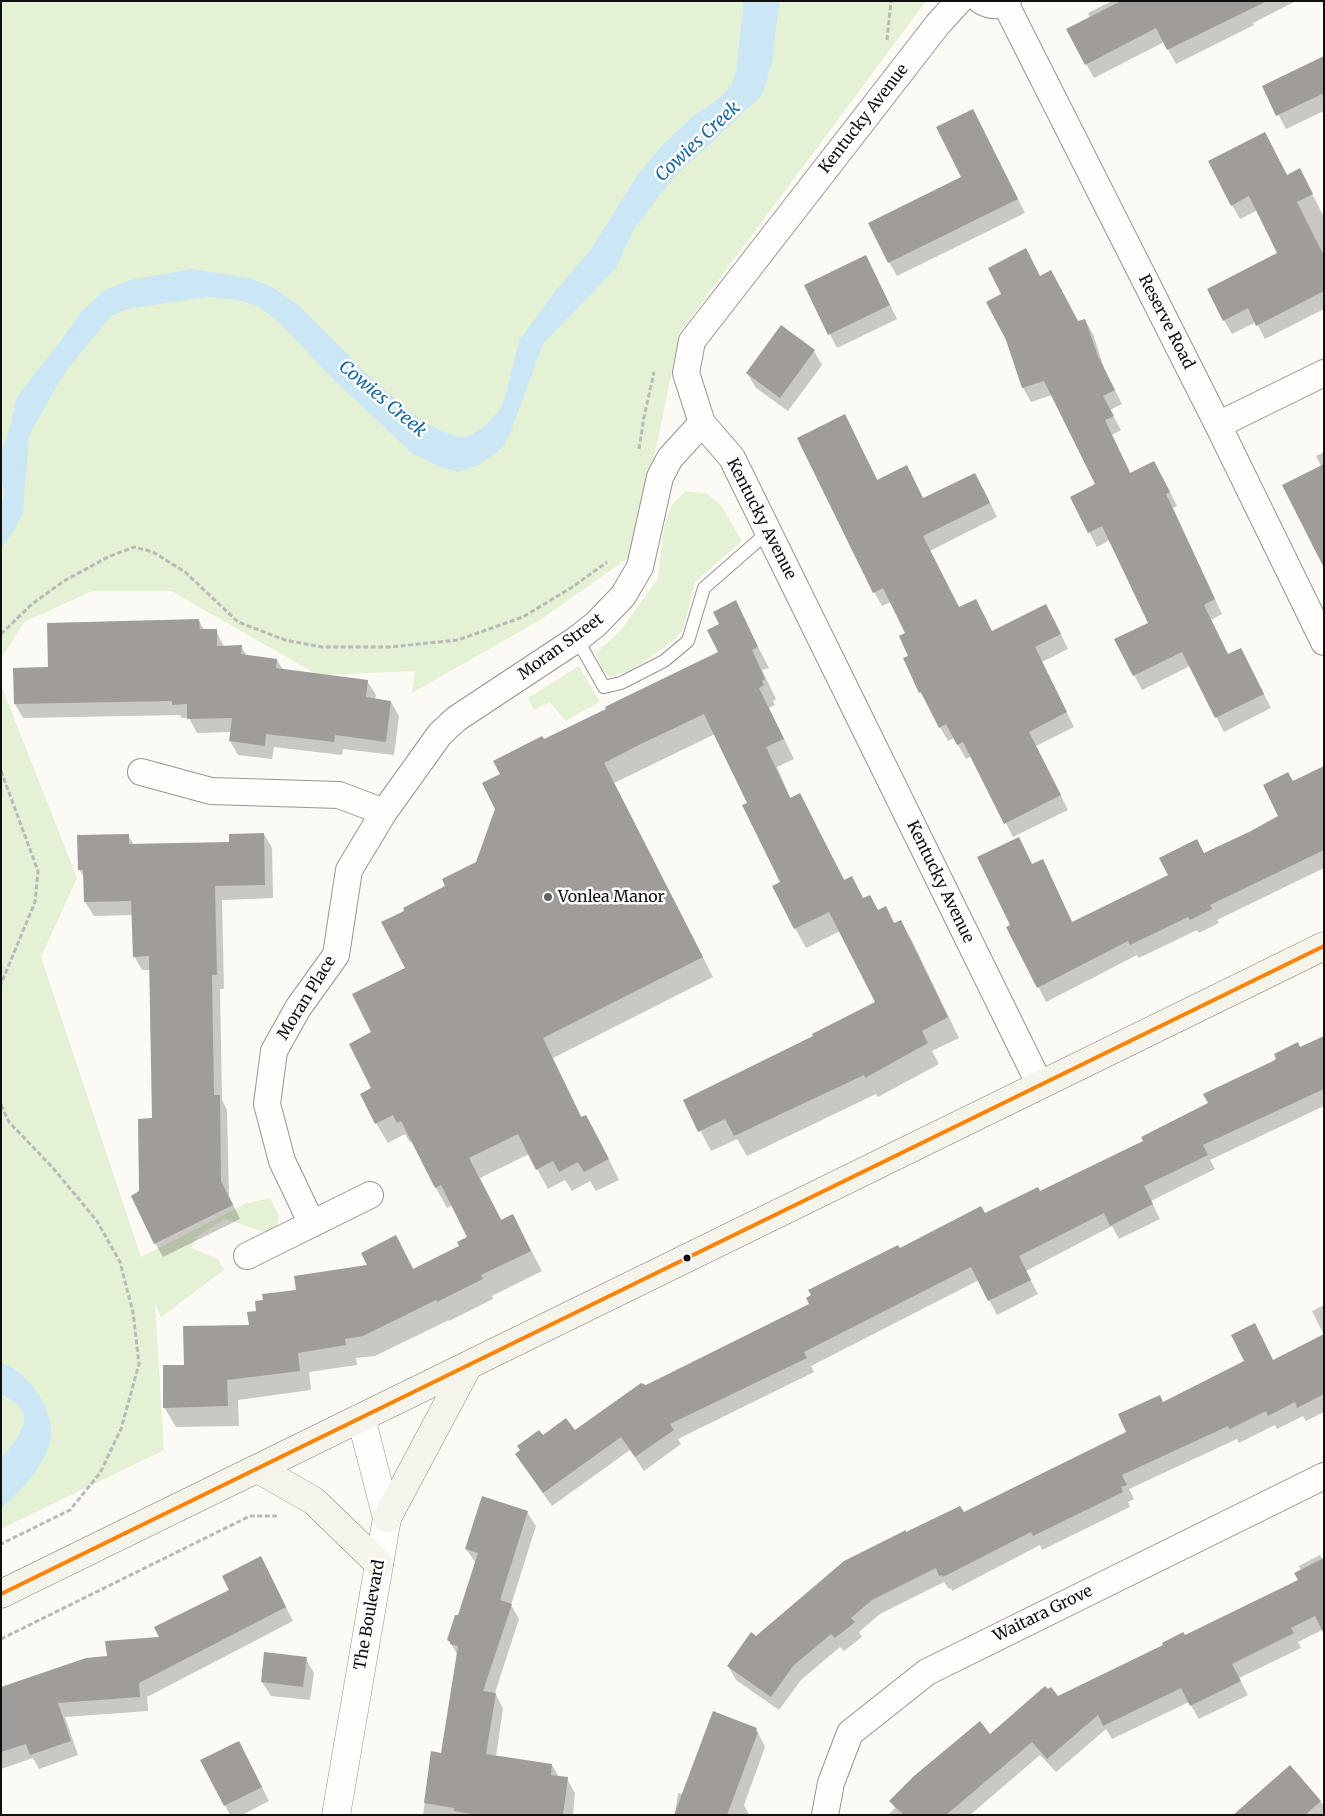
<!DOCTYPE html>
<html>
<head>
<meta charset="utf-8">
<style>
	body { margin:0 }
	#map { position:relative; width:1325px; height:1816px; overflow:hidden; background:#fcfaf4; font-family:Merriweather,serif }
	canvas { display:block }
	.frame { position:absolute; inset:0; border:2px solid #0f0f0f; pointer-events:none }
</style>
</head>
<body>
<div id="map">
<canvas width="1325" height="1816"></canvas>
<div class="frame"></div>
</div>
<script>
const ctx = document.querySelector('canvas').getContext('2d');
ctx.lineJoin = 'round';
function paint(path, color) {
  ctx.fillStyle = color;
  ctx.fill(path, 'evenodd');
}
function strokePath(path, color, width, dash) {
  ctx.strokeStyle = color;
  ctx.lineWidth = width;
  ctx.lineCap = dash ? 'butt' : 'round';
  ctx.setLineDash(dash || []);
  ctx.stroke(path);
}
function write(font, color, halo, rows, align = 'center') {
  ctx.font = font + ' Merriweather,serif';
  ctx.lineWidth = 5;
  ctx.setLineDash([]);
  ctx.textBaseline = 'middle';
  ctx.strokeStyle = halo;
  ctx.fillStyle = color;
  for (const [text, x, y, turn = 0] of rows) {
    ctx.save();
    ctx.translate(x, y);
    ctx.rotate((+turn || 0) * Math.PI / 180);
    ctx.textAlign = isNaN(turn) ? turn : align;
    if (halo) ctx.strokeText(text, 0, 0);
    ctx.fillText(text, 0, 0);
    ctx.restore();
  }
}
paint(new Path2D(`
	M 1,1 L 926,1 L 680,332 L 634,554 L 540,620 L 412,693 L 415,671 L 318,675 L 171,591 L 92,591 L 24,622 L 1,659 Z
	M 686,491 L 708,494 L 722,507 L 742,541 L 695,582 L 683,630 L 673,641 L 632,670 L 610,677 L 605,673 L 595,654 L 621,630 L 658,579 L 664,526 L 672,504 Z
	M 579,666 L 600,702 L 565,721 L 550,702 L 534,710 L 528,698 Z
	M 1,685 L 77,878 L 41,957 L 141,1257 L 245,1204 L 270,1198 L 279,1216 L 277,1228 L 267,1233 L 225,1219 L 198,1236 L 191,1248 L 218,1259 L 224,1270 L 161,1317 L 155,1304 L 164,1450 L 1,1529 Z`), '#e5f1d4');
paint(new Path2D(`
	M 744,1 L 780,1 L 775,35 L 773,60 L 762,95 L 672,179 L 634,229 L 616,268 L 543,344 L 511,431 L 503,447 L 489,458 L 477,466 L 458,472 L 436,465 L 413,454 L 329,375 L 277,320 L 257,306 L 238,300 L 208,297 L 127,309 L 111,316 L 65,372 L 29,435 L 23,512 L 14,530 L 1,549 L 1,504 L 5,496 L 1,475 L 2,449 L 8,435 L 17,397 L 66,334 L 82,311 L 105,290 L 130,280 L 192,269 L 250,278 L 272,287 L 299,306 L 368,375 L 405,408 L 425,422 L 441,431 L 458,437 L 470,436 L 485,426 L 501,408 L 507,390 L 519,341 L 556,290 L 590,251 L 638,174 L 660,148 L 692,117 L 717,100 L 731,86 L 736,71 Z
	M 1,1363 C 17,1369 27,1378 36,1391 C 72,1440 36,1475 1,1509 L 1,1459 L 16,1440 L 24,1424 L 24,1413 L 17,1404 L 1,1394 Z`), '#cbe7f5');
paint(new Path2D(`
	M 1112,1 L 1296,1 L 1253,23 L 1254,25 L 1176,64 L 1164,42 L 1094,78 L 1086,64 L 1090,18 L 1088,13 Z
	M 1324,57 L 1324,111 L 1286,129 L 1263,86 Z
	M 980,124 L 1025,213 L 897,276 L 889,262 L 962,178 Z
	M 1287,176 L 1307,184 L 1324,217 L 1324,309 L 1265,339 L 1256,322 L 1232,334 L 1224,320 L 1279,253 L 1258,210 L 1240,219 L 1232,205 Z
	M 866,257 L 897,319 L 837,348 L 806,286 Z
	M 1040,277 L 1078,323 L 1085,320 L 1093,334 L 1105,371 L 1122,404 L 1110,410 L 1121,430 L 1112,435 L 1131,474 L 1162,476 L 1177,506 L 1173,508 L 1222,614 L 1211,620 L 1228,656 L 1241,649 L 1271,708 L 1224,732 L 1190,666 L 1142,690 L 1116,640 L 1150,623 L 1110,540 L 1097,547 L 1071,498 L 1097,485 L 1052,395 L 1031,402 L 1023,388 L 1007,340 Z
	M 814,351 L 822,365 L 788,411 L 756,388 L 747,373 Z
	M 852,430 L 878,481 L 924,500 L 983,488 L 997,517 L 930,551 L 959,609 L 992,632 L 1054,620 L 1068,649 L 1042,662 L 1074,727 L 1036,746 L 1068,810 L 1013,837 L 972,756 L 966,759 L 954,738 L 948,741 L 920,692 L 910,657 L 907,633 L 891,602 L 882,606 L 874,592 Z
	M 1324,452 L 1324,543 L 1321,466 L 1316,456 Z
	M 735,602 L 769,668 L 762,670 L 776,699 L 773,701 L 775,705 L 769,708 L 794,759 L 777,767 L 791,799 L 799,795 L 845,881 L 878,912 L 885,908 L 895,924 L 900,921 L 912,941 L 959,1038 L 932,1051 L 939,1064 L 878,1097 L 876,1094 L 747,1156 L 737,1139 L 711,1151 L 685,1101 L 815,1037 L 877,1003 L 840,931 L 806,948 L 795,928 L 782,883 L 749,803 L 715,734 L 614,783 L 713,977 L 553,1058 L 582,1118 L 597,1136 L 619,1180 L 596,1191 L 590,1181 L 572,1191 L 565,1180 L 548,1189 L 529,1154 L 480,1178 L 502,1221 L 513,1216 L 542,1271 L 492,1296 L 493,1299 L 449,1321 L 449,1320 L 375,1356 L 356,1358 L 357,1365 L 309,1372 L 311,1390 L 238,1400 L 239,1426 L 176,1427 L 164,1407 L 186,1366 L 250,1326 L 258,1312 L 297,1291 L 369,1266 L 396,1237 L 414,1270 L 460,1247 L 468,1238 L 452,1205 L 447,1208 L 436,1188 L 413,1141 L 410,1142 L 405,1134 L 388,1143 L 376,1123 L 373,1089 L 373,1033 L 447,887 L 477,862 L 496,809 L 502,774 L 544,740 L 720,653 L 720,624 Z
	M 199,621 L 205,631 L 216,630 L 224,647 L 241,646 L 247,656 L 277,660 L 283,670 L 367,681 L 376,695 L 375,700 L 391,702 L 399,716 L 394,755 L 343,749 L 342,755 L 274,747 L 272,759 L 238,755 L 230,741 L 232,732 L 197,733 L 189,718 L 182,718 L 180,715 L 23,718 L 15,704 L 49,669 Z
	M 1324,773 L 1324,868 L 1217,920 L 1219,923 L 1199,933 L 1197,930 L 1139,958 L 1137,955 L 1046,1002 L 1008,927 L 1012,925 L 1033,866 L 1042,861 L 1073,923 L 1169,876 L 1204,854 L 1249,833 L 1280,816 L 1293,783 Z
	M 264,834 L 272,848 L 273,898 L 222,900 L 224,989 L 220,989 L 222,1100 L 227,1110 L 229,1196 L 240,1219 L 163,1257 L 155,1243 L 141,1192 L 154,1119 L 151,970 L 142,970 L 134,956 L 133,915 L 94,916 L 85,902 L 85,879 L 79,869 L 128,835 L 134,845 L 231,843 Z
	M 1324,1037 L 1324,1106 L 1210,1160 L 1215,1169 L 1151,1201 L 1160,1219 L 1119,1239 L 1112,1226 L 1026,1271 L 1038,1294 L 997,1315 L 979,1280 L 811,1366 L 814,1372 L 678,1439 L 681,1444 L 644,1471 L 630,1450 L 552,1506 L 516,1454 L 542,1437 L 575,1432 L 646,1386 L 810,1305 L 900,1250 L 1040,1193 L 1145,1141 L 1300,1049 Z
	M 1324,1305 L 1324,1335 L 1312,1311 Z
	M 1324,1336 L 1324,1412 L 1306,1421 L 1303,1416 L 1277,1429 L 1275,1425 L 1239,1443 L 1237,1439 L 1129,1489 L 1134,1499 L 1128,1502 L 1130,1507 L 1042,1550 L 1040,1545 L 952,1591 L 951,1588 L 949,1589 L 944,1582 L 880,1614 L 859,1632 L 862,1637 L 844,1651 L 840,1647 L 801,1680 L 779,1710 L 736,1680 L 728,1666 L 756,1637 L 906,1534 L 964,1514 L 1128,1433 L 1163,1403 L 1273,1361 Z
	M 527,1512 L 536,1526 L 511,1605 L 519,1619 L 495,1693 L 503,1708 L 496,1757 L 552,1765 L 559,1777 L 567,1779 L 575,1793 L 573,1815 L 423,1815 L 432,1753 L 442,1754 L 457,1654 L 449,1640 L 458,1617 L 476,1563 L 466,1549 Z
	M 1320,1555 L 1323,1560 L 1324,1629 L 1298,1642 L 1301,1648 L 1239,1678 L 1248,1695 L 1199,1719 L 1189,1702 L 1112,1739 L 1106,1729 L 1056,1772 L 1040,1755 L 970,1815 L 888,1815 L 895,1808 L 891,1802 L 990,1735 L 1058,1698 L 1299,1581 L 1301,1571 L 1299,1566 Z
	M 261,1558 L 293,1621 L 147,1697 L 148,1711 L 65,1717 L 78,1755 L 39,1769 L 33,1758 L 1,1769 L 1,1693 L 108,1657 L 161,1638 L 231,1590 Z
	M 306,1659 L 314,1673 L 310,1700 L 271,1696 L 262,1682 Z
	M 756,1729 L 765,1747 L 744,1805 L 749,1815 L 675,1815 L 678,1793 L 683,1794 Z
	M 246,1756 L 269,1801 L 242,1815 L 230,1815 L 225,1805 Z
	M 1290,1767 L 1324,1806 L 1324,1815 L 1234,1815 Z`), '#0003');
paint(new Path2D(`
	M 1121,1 L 1267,1 L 1167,50 L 1156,28 L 1085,65 L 1066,29 Z
	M 1324,56 L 1324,93 L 1276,116 L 1262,86 Z
	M 973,109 L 1018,199 L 888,263 L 868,223 L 961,177 L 936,127 Z
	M 1265,132 L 1287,175 L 1300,168 L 1313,194 L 1297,202 L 1324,256 L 1324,291 L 1256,326 L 1248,308 L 1223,321 L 1207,289 L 1277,253 L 1249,196 L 1231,206 L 1208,161 Z
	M 1026,248 L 1040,276 L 1051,270 L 1078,321 L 1085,319 L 1098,356 L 1115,390 L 1103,396 L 1114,416 L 1105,420 L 1130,473 L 1154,461 L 1170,492 L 1166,494 L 1215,599 L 1204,605 L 1228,654 L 1241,648 L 1264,694 L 1215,718 L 1182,652 L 1133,676 L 1114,639 L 1148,623 L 1102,526 L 1088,533 L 1070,497 L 1095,484 L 1044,381 L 1022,388 L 1006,340 L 986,302 L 1001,294 L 988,268 Z
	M 866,255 L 890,305 L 828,335 L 804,285 Z
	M 781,325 L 815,350 L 780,398 L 746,373 Z
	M 845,414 L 877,480 L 907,465 L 923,498 L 975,473 L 990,503 L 923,536 L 959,607 L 976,599 L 992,631 L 1046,604 L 1061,634 L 1035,647 L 1067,712 L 1029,732 L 1061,795 L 1004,824 L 963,742 L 957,745 L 946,724 L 939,728 L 921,692 L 919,693 L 903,658 L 908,656 L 899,636 L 905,633 L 883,588 L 873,593 L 797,438 Z
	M 1324,464 L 1324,568 L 1282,485 Z
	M 736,600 L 758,647 L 752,650 L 765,679 L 762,681 L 764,685 L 759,688 L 784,739 L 766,747 L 790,798 L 800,793 L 844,880 L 852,876 L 863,898 L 870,895 L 878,910 L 886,906 L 894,923 L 901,920 L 948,1017 L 922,1031 L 928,1043 L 865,1078 L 864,1075 L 734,1136 L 725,1119 L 698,1132 L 683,1100 L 813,1036 L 812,1034 L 875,1002 L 829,912 L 794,929 L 772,886 L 780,882 L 742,805 L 747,803 L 704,714 L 641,744 L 604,763 L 703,957 L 543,1038 L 581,1117 L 586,1115 L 609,1159 L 584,1172 L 578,1162 L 559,1172 L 553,1161 L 536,1170 L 518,1134 L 469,1158 L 501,1220 L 513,1214 L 531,1251 L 481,1275 L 483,1279 L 437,1302 L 436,1300 L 363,1336 L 345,1339 L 346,1345 L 298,1353 L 300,1371 L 227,1380 L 228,1406 L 163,1408 L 163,1365 L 184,1365 L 183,1326 L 249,1325 L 247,1312 L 256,1311 L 255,1301 L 263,1300 L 262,1294 L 296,1290 L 294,1276 L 367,1265 L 361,1253 L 396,1235 L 413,1269 L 459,1246 L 457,1242 L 467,1237 L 441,1185 L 435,1188 L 401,1121 L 397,1123 L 393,1115 L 375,1124 L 360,1094 L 371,1088 L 349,1044 L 371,1032 L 352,994 L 405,968 L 381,922 L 404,911 L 403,908 L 445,886 L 442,879 L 476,862 L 495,809 L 482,783 L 500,774 L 493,761 L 542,736 L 544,739 L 606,709 L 605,707 L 617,701 L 718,652 L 707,630 L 719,624 L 713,612 Z
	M 199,619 L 200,629 L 217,629 L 217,646 L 242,645 L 241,654 L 277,659 L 276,668 L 368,680 L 366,697 L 391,701 L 386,742 L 335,735 L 334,742 L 266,734 L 265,746 L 229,741 L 232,718 L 187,719 L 187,704 L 172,705 L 172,701 L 14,704 L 13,668 L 48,667 L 47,623 Z
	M 1324,766 L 1324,850 L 1210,905 L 1212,909 L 1190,920 L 1188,917 L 1130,945 L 1128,941 L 1037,988 L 1006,927 L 1010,925 L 977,857 L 1019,837 L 1032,864 L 1043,859 L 1072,922 L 1168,875 L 1159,858 L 1197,839 L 1204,853 L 1249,832 L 1278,816 L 1263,785 L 1288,772 L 1293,781 Z
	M 264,833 L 265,885 L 215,886 L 217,975 L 212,975 L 214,1095 L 220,1095 L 221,1181 L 233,1205 L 154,1244 L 131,1196 L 139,1191 L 138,1119 L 152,1118 L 149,956 L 133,957 L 131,901 L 84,902 L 83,870 L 78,870 L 77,835 L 129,834 L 129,844 L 229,842 L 229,834 Z
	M 1324,1036 L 1324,1089 L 1203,1145 L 1208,1155 L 1144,1186 L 1153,1204 L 1110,1226 L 1104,1213 L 1019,1256 L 1031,1280 L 988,1301 L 971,1267 L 804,1352 L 807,1358 L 670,1424 L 674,1430 L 635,1457 L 621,1437 L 543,1493 L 515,1454 L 520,1450 L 517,1446 L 539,1430 L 543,1435 L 566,1418 L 575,1430 L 641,1383 L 646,1385 L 809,1304 L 806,1298 L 811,1295 L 808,1290 L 898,1245 L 900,1248 L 981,1206 L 985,1213 L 1038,1187 L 1040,1191 L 1143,1141 L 1141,1137 L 1208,1103 L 1203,1094 L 1271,1062 L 1276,1059 L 1274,1054 L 1298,1042 L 1300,1047 Z
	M 1255,1323 L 1273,1360 L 1324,1334 L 1324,1394 L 1297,1408 L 1295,1402 L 1268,1416 L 1266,1411 L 1230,1429 L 1228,1426 L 1122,1475 L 1127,1485 L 1121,1487 L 1123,1492 L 1033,1536 L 1031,1532 L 943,1577 L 942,1575 L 939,1576 L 936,1568 L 872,1600 L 851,1618 L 855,1622 L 835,1638 L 831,1634 L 793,1666 L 771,1697 L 727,1666 L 751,1632 L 756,1636 L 844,1561 L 906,1530 L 906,1532 L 960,1506 L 964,1512 L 1126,1432 L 1118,1414 L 1160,1395 L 1163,1402 L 1244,1361 L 1231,1335 Z
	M 482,1496 L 528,1511 L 500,1600 L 512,1604 L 483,1691 L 496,1693 L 486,1754 L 552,1764 L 551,1775 L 568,1777 L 563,1815 L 479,1815 L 454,1811 L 454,1808 L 424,1803 L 431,1751 L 441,1753 L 458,1646 L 450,1644 L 450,1642 L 447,1640 L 455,1615 L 458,1615 L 478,1553 L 465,1549 Z
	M 261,1556 L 286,1607 L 139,1683 L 140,1697 L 58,1703 L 71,1741 L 30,1755 L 26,1744 L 1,1752 L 1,1687 L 86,1658 L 107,1656 L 105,1641 L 159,1637 L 154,1627 L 229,1590 L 222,1576 Z
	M 1324,1558 L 1324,1634 L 1315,1616 L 1291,1628 L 1294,1633 L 1232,1664 L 1241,1681 L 1190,1706 L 1181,1688 L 1103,1726 L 1098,1715 L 1047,1759 L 1032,1742 L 946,1815 L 904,1815 L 889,1801 L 914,1776 L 980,1721 L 990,1734 L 1045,1686 L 1048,1689 L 1051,1687 L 1058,1696 L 1163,1645 L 1162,1643 L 1183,1632 L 1185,1635 L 1298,1580 L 1294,1573 Z
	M 264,1652 L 307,1657 L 303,1687 L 261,1682 Z
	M 713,1711 L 757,1728 L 756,1731 L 758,1732 L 727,1815 L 674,1815 Z
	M 239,1741 L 262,1787 L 224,1806 L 200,1760 Z
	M 1290,1765 L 1321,1801 L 1305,1815 L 1233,1815 Z`), '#9f9c99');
const service = new Path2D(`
	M 577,639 L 604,687 L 621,683 L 664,661 L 688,641 L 704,588 L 768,532`);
const minor = new Path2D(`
	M 959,1 L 938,24 L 692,341 L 686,373 L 702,423 L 732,458 L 1040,1085
	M 981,1 C 990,6 999,7 1008,1
	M 1005,3 L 1218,425 L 1324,642
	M 1218,425 L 1324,373
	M 141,772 L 211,791 L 339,795 L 384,812
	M 312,1224 L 282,1161 L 267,1104 L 274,1051 L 298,1008 L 336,955 L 349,870 L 384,812 L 440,734 L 456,719 L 577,639 L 596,624 L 623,596 L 640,567 L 660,477 L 670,458 L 702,423
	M 247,1256 L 370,1195
	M 825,1815 L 831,1783 L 850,1733 L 927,1672 L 1324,1476`);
const tertiary = new Path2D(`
	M 336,1815 L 387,1518 L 361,1418`);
const secondary = new Path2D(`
	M 258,1469 L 314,1501 L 379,1564
	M 387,1518 L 468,1366
	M 1,1594 L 1324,946`);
strokePath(service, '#969592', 14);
strokePath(minor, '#969592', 28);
strokePath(tertiary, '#969592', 29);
strokePath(secondary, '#8c8b89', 29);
strokePath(new Path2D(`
	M 887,40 L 891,1
	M 639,449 L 644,417 L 654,372
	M 1,634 L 32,604 L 64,581 L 108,557 L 134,547 L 153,552 L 185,572 L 238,622 L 285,640 L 322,647 L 390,647 L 458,640 L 523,617 L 574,586 L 607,562
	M 1,771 L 38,871 L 35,902 L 1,984
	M 1,1105 L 9,1122 L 53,1168 L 97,1221 L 120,1262 L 133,1312 L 139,1364 L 121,1429 L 100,1473 L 70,1510 L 1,1544
	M 1,1639 L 250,1516 L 277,1516`), '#b9b9b8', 3, [5, 2.5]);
strokePath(service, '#fffefd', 12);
strokePath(minor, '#fffefd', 26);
strokePath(tertiary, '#fffefd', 28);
strokePath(secondary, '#f5f4eb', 28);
strokePath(new Path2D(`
	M 1,1594 L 1324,946`), '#ff8200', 4);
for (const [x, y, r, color] of [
	[548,897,5,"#62615f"],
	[687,1258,4.5,"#0f0f0f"]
]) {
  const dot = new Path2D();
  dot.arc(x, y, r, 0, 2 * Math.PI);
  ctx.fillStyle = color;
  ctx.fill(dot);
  strokePath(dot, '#fff', 2);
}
write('16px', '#0f0f0f', '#fff', [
	["Kentucky Avenue",864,119,-52],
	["Reserve Road",1166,322,63],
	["Kentucky Avenue",761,519,63],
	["Moran Street",561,647,-36],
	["Kentucky Avenue",940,882,64],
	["Moran Place",307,998,-58],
	["Waitara Grove",1043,1614,-26],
	["The Boulevard",370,1615,-80]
]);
write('16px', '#0f0f0f', '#fff', [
	["Vonlea Manor",558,897]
], 'left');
write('italic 18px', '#19679f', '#fff', [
	["Cowies Creek",698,142,-43],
	["Cowies Creek",382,399,40]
]);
</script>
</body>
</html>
